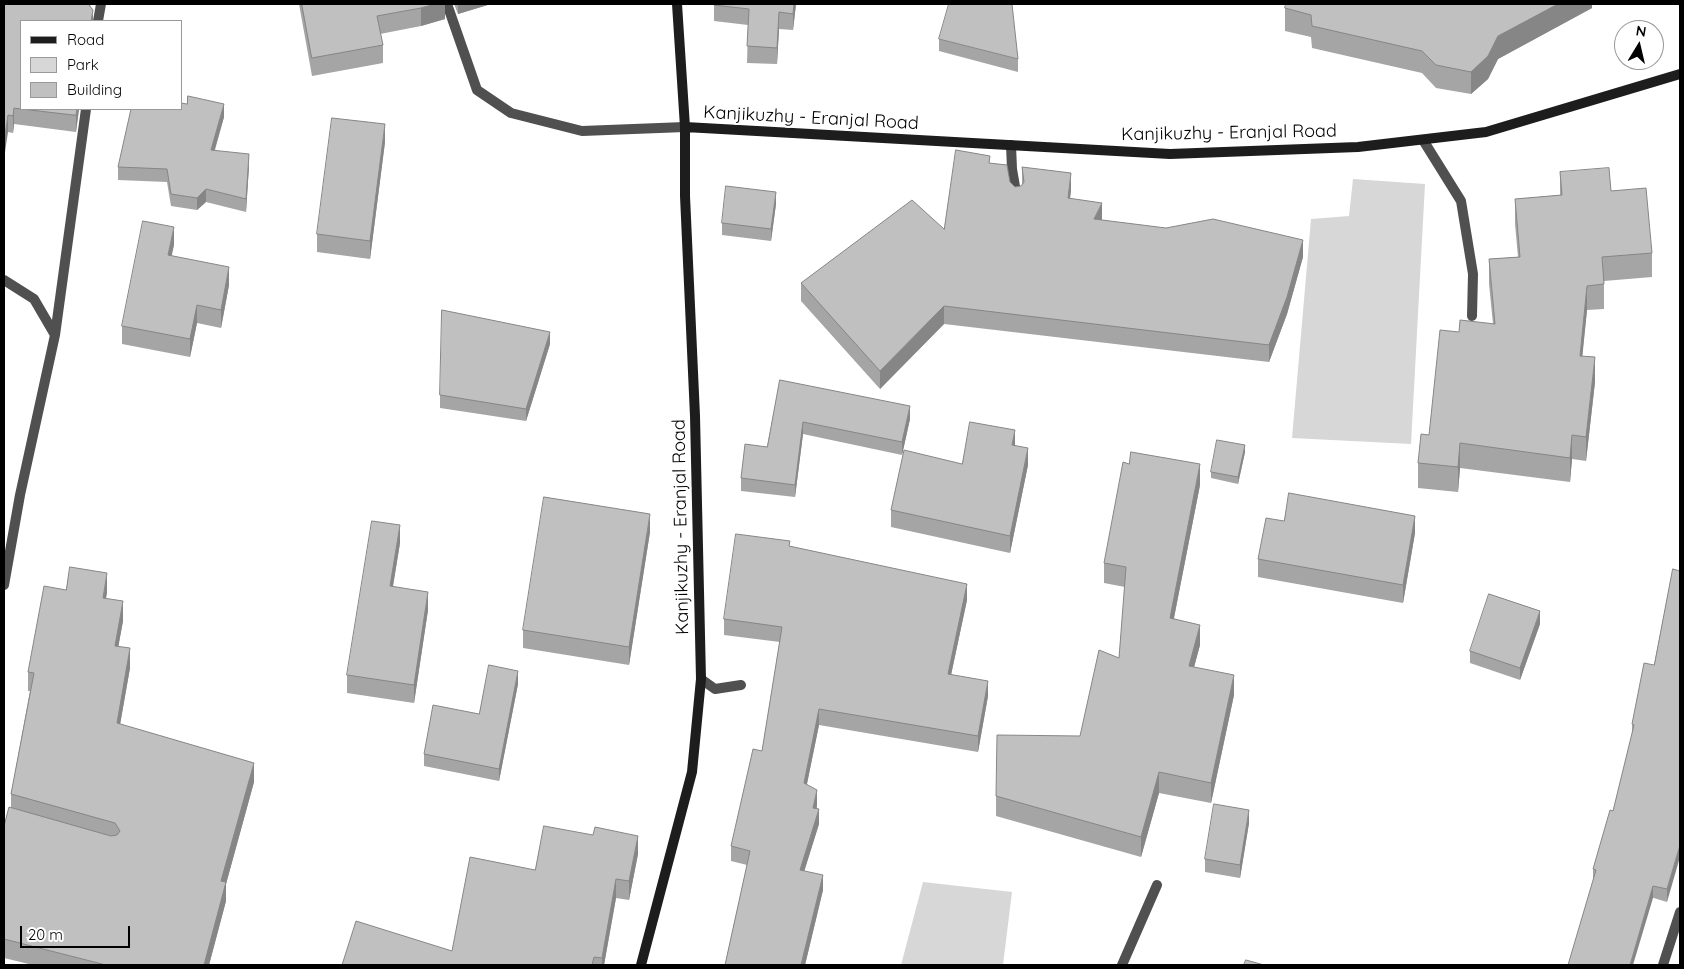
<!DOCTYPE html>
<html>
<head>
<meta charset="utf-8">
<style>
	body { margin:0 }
	#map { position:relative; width:1684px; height:969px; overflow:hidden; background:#fff; font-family:Quicksand,sans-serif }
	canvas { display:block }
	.frame { position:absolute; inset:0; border:5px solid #000; pointer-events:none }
	.legend { position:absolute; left:20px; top:20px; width:162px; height:90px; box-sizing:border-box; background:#fff; border:1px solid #999; margin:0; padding:6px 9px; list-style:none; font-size:15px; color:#000 }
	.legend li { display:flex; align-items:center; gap:10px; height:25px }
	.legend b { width:25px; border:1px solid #999 }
	.north { position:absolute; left:1614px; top:20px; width:50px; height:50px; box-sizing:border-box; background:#fff; border:1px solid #999; border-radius:50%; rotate:9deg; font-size:14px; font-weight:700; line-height:20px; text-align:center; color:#000 }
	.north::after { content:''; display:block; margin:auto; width:18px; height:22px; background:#000; clip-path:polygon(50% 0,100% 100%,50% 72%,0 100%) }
	.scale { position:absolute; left:20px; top:926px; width:110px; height:22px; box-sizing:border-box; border:2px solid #000; border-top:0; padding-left:6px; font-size:15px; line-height:18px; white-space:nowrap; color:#000; -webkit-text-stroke:4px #fff; paint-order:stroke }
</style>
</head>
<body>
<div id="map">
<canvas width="1684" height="969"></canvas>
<div class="frame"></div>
<ul class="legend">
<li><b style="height:6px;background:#1d1d1d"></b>Road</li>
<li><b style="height:14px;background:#d7d7d7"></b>Park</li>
<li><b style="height:14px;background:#c0c0c0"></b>Building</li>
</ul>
<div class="north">N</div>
<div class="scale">20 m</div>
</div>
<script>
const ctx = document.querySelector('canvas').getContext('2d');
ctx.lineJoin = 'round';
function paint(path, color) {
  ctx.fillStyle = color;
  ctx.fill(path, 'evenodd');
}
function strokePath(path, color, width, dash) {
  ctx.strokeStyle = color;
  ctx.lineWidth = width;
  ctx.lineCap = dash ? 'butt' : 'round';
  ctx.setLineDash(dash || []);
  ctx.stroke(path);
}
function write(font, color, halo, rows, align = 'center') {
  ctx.font = font + ' Quicksand,sans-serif';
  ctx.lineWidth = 4;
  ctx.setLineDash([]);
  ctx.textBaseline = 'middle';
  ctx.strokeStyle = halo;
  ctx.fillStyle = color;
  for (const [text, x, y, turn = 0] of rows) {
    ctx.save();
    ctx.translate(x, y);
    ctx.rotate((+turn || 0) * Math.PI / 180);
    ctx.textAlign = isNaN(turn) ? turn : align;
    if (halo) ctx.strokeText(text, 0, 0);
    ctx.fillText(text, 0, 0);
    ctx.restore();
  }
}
paint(new Path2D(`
	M 1353,179 L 1425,184 L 1411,444 L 1292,438 L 1311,219 L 1349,216 Z
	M 923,882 L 1012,892 L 1003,965 L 901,965 Z`), '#d7d7d7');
strokePath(new Path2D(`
	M 1423,140 L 1461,201 L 1473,274 L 1472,316
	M 1011,145 L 1012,169 L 1017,198
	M 701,679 L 715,689 L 741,685
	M 1122,965 L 1157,885`), '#505050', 10);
strokePath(new Path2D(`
	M 447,4 L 477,90 L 511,113 L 582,131 L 685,127
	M 98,21 L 101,4
	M 4,280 L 34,299 L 55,335 L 20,495 L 4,585
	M 55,335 L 86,109
	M 1663,965 L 1680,912`), '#505050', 10);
strokePath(new Path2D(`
	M 677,4 L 685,127
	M 641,965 L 692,772 L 701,679 L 695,416 L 685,196 L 685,127 L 1170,154 L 1358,147 L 1486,132 L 1680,74`), '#1d1d1d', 10);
paint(new Path2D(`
	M 4,4 L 90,4 L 93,21 L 21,109 L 79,109 L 76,132 L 14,124 L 13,133 L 8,132 Z
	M 299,4 L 445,4 L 445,19 L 421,26 L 380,34 L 383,45 L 383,63 L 312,76 Z
	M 454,4 L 491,4 L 458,14 Z
	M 714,4 L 796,4 L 793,30 L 779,29 L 777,64 L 747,63 L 748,25 L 714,21 Z
	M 1592,4 L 1592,8 L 1498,59 L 1488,79 L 1471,94 L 1436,88 L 1422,73 L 1312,48 L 1311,37 L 1285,31 L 1285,8 Z
	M 939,39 L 1018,59 L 1018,72 L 939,51 Z
	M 224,117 L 215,150 L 249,166 L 246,212 L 206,202 L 197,210 L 171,206 L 167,182 L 118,180 L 118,167 Z
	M 385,142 L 370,259 L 317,252 L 317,234 Z
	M 990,163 L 1015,187 L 1021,186 L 1022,185 L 1022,167 L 1071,190 L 1070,198 L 1102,220 L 1303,257 L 1287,314 L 1269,362 L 944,324 L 880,389 L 801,301 L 801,283 L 944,229 Z
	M 1560,172 L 1611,191 L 1652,253 L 1652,277 L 1604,281 L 1604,309 L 1587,310 L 1582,356 L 1595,382 L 1586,461 L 1572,459 L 1570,482 L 1460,468 L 1458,492 L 1418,488 L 1418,463 L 1429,435 L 1493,324 L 1489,284 L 1489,259 L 1518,257 L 1515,224 L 1515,199 L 1560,195 Z
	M 776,204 L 771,241 L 722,235 L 722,223 Z
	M 174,245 L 171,255 L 229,285 L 221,328 L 197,323 L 190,357 L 122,344 L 122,326 Z
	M 550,344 L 526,421 L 440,408 L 440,395 Z
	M 780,380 L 910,419 L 902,455 L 803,434 L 795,497 L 741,491 L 741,478 L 767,447 Z
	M 1015,445 L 1028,465 L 1010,553 L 891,527 L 891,510 L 962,464 Z
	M 1245,452 L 1238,484 L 1211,478 L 1211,472 Z
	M 1200,485 L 1174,618 L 1200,645 L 1194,667 L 1234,695 L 1211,803 L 1159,793 L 1141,857 L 996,816 L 996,796 L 1080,736 L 1119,658 L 1125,587 L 1104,583 L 1104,563 Z
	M 1284,521 L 1415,533 L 1403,603 L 1258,577 L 1258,559 Z
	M 650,532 L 629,665 L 523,648 L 523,630 Z
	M 400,543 L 393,586 L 428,610 L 414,703 L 347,693 L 347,675 Z
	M 790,546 L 967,600 L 951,675 L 988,696 L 978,752 L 819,725 L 807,784 L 817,805 L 817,808 L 819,824 L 804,871 L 823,890 L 805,965 L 725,965 L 747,865 L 731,861 L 731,846 L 762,751 L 780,642 L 724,635 L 724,619 Z
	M 1673,569 L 1667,902 L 1593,880 L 1593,869 L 1613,811 L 1632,735 L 1632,724 L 1654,665 Z
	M 66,590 L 107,592 L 106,598 L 123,621 L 118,647 L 130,668 L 120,724 L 254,782 L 226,884 L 226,901 L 209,965 L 33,965 L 4,958 L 4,826 L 11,808 L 11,794 L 30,691 L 28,691 L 28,672 Z
	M 1540,624 L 1520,680 L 1470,663 L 1470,651 Z
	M 518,684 L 499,781 L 424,766 L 424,754 L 479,714 Z
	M 1249,823 L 1240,878 L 1205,872 L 1205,859 Z
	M 638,854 L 629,900 L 616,898 L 604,965 L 342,965 L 452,951 L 535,870 Z`), '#a5a5a5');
paint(new Path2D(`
	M 435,4 L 445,4 L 445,19 L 421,26 L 421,8 Z
	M 458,4 L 491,4 L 458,14 Z
	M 794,4 L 796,4 L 793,30 L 793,14 Z
	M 1558,4 L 1592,4 L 1592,8 L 1498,59 L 1488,79 L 1471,94 L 1471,72 L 1498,36 Z
	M 93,10 L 93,21 L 91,21 Z
	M 779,12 L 779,29 L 777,64 L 777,48 Z
	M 224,104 L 224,117 L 211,162 L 211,150 Z
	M 14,108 L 14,124 L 13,133 L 13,116 Z
	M 77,109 L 79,109 L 76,132 L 76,115 Z
	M 8,115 L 8,132 L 4,159 L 4,142 Z
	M 385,124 L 385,142 L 370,259 L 370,241 Z
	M 249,154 L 249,166 L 246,212 L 246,199 Z
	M 1071,173 L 1071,190 L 1068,215 L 1068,198 Z
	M 206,189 L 206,202 L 197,210 L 197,198 Z
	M 776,192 L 776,204 L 771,241 L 771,229 Z
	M 1102,203 L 1102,221 L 1094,219 Z
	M 174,227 L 174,245 L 168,273 L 168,255 Z
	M 1303,240 L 1303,257 L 1287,314 L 1269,362 L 1269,345 Z
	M 229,267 L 229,285 L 221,328 L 221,310 Z
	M 1587,286 L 1587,310 L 1580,380 L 1580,356 Z
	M 197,305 L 197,323 L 190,357 L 190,339 Z
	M 944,306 L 944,324 L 880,389 L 880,371 Z
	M 550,332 L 550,344 L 526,421 L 526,409 Z
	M 1595,357 L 1595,382 L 1586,461 L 1586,437 Z
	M 910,406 L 910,419 L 902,455 L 902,442 Z
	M 803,422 L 803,434 L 795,497 L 795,485 Z
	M 1015,430 L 1015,447 L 1012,445 Z
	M 1572,435 L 1572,459 L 1570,482 L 1570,458 Z
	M 1460,443 L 1460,468 L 1458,492 L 1458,467 Z
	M 1245,445 L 1245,452 L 1238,484 L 1238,477 Z
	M 1028,448 L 1028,465 L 1010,553 L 1010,536 Z
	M 1200,464 L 1200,485 L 1170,638 L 1170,618 Z
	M 650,514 L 650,532 L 629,665 L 629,647 Z
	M 1415,516 L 1415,533 L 1403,603 L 1403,585 Z
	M 400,525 L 400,543 L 390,604 L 390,586 Z
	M 107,573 L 107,592 L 103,617 L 103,598 Z
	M 967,584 L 967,600 L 948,689 L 948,674 Z
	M 428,592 L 428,610 L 414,703 L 414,685 Z
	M 123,601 L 123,621 L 115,665 L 115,646 Z
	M 1540,611 L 1540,624 L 1520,680 L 1520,668 Z
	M 1200,625 L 1200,645 L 1189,686 L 1189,666 Z
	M 130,648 L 130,668 L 117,742 L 117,723 Z
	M 518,671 L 518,684 L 499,781 L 499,769 Z
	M 1234,675 L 1234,695 L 1211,803 L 1211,783 Z
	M 988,681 L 988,696 L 978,752 L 978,736 Z
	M 819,709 L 819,725 L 804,798 L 804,783 Z
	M 254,763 L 254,782 L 226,884 L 226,901 L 209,965 L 204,965 L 221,881 Z
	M 1159,772 L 1159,793 L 1141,857 L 1141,837 Z
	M 817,790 L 817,805 L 813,823 L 813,808 Z
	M 819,809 L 819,824 L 800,885 L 800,870 Z
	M 1249,810 L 1249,823 L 1240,878 L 1240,865 Z
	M 638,836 L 638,854 L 629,900 L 629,881 Z
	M 1680,845 L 1680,857 L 1667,902 L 1667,889 Z
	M 823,875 L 823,890 L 805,965 L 801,965 Z
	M 616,879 L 616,898 L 604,965 L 602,965 L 602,958 Z
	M 1653,886 L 1653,898 L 1633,965 L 1630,965 Z`), '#868686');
const building = new Path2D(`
	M 4,4 L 89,4 L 89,5 L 93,10 L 91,21 L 21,21 L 21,109 L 14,108 L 13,116 L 8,115 L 4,142 Z
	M 302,4 L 435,4 L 421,8 L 377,16 L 383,45 L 312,58 Z
	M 714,4 L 794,4 L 793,14 L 779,12 L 777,48 L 747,46 L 749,9 L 714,5 Z
	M 949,4 L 1012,4 L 1018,59 L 939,39 Z
	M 1286,4 L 1558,4 L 1498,36 L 1488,56 L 1471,72 L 1436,65 L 1422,51 L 1312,26 L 1311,15 L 1285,8 Z
	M 188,96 L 224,104 L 211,150 L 249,154 L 246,199 L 206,189 L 197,198 L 171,194 L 167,169 L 118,167 L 131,109 L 181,109 L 181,103 L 187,104 Z
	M 22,109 L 77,109 L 76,115 Z
	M 332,118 L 385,124 L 370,241 L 317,234 Z
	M 956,150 L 990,156 L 989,163 L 1007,165 L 1010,182 L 1015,187 L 1021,186 L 1024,182 L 1022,167 L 1071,173 L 1068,198 L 1102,203 L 1094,219 L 1166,228 L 1213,219 L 1303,240 L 1287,297 L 1269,345 L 944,306 L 880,371 L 801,283 L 912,200 L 944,229 Z
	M 1609,168 L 1611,191 L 1646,188 L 1652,253 L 1602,257 L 1604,284 L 1587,286 L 1580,356 L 1595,357 L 1586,437 L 1572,435 L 1570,458 L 1460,443 L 1458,467 L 1418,463 L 1421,434 L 1429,435 L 1440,330 L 1459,332 L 1460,320 L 1495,324 L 1489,259 L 1520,257 L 1515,199 L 1562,195 L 1560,172 Z
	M 726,186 L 776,192 L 771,229 L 722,223 Z
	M 143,221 L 174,227 L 168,255 L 229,267 L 221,310 L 197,305 L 190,339 L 122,326 Z
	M 442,310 L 550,332 L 526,409 L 440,395 Z
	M 780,380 L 910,406 L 902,442 L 803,422 L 795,485 L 741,478 L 745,444 L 767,447 Z
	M 970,422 L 1015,430 L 1012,445 L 1028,448 L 1010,536 L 891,510 L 904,450 L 962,464 Z
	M 1217,440 L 1245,445 L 1238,477 L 1211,472 Z
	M 1131,452 L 1200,464 L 1170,618 L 1200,625 L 1189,666 L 1234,675 L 1211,783 L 1159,772 L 1141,837 L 996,796 L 997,735 L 1080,736 L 1099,650 L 1119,658 L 1126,567 L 1104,563 L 1123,462 L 1129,464 Z
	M 1289,493 L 1415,516 L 1403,585 L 1258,559 L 1266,518 L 1284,521 Z
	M 544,497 L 650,514 L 629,647 L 523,630 Z
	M 372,521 L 400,525 L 390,586 L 428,592 L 414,685 L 347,675 Z
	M 736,534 L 790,541 L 789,546 L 967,584 L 948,674 L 988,681 L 978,736 L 819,709 L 804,783 L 817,790 L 813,808 L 819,809 L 800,870 L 823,875 L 801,965 L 725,965 L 750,851 L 731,846 L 753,749 L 762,751 L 782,627 L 724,619 Z
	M 70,567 L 107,573 L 103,598 L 123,601 L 115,646 L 130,648 L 117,723 L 254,763 L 221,881 L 226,882 L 204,965 L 106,965 L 4,939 L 4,826 L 9,807 L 111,836 L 117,835 L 120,831 L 115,823 L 11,794 L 34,673 L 28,672 L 44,586 L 66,590 Z
	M 1673,569 L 1680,571 L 1680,845 L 1667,889 L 1653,886 L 1630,965 L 1568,965 L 1596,870 L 1593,869 L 1610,810 L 1613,811 L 1634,725 L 1632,724 L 1644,663 L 1654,665 Z
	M 1489,594 L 1540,611 L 1520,668 L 1470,651 Z
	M 489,665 L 518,671 L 499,769 L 424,754 L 433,705 L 479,714 Z
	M 1214,804 L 1249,810 L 1240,865 L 1205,859 Z
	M 544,826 L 593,835 L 595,827 L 638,836 L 629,881 L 616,879 L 602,958 L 594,957 L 592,965 L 342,965 L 356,921 L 452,951 L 470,857 L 535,870 Z
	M 1246,960 L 1264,965 L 1244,965 Z`);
paint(building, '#c0c0c0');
strokePath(building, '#868686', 1);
write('18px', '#000', '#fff', [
	["Kanjikuzhy - Eranjal Road",811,118,3],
	["Kanjikuzhy - Eranjal Road",1229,133,-1],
	["Kanjikuzhy - Eranjal Road",681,527,-91]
]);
</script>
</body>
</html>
